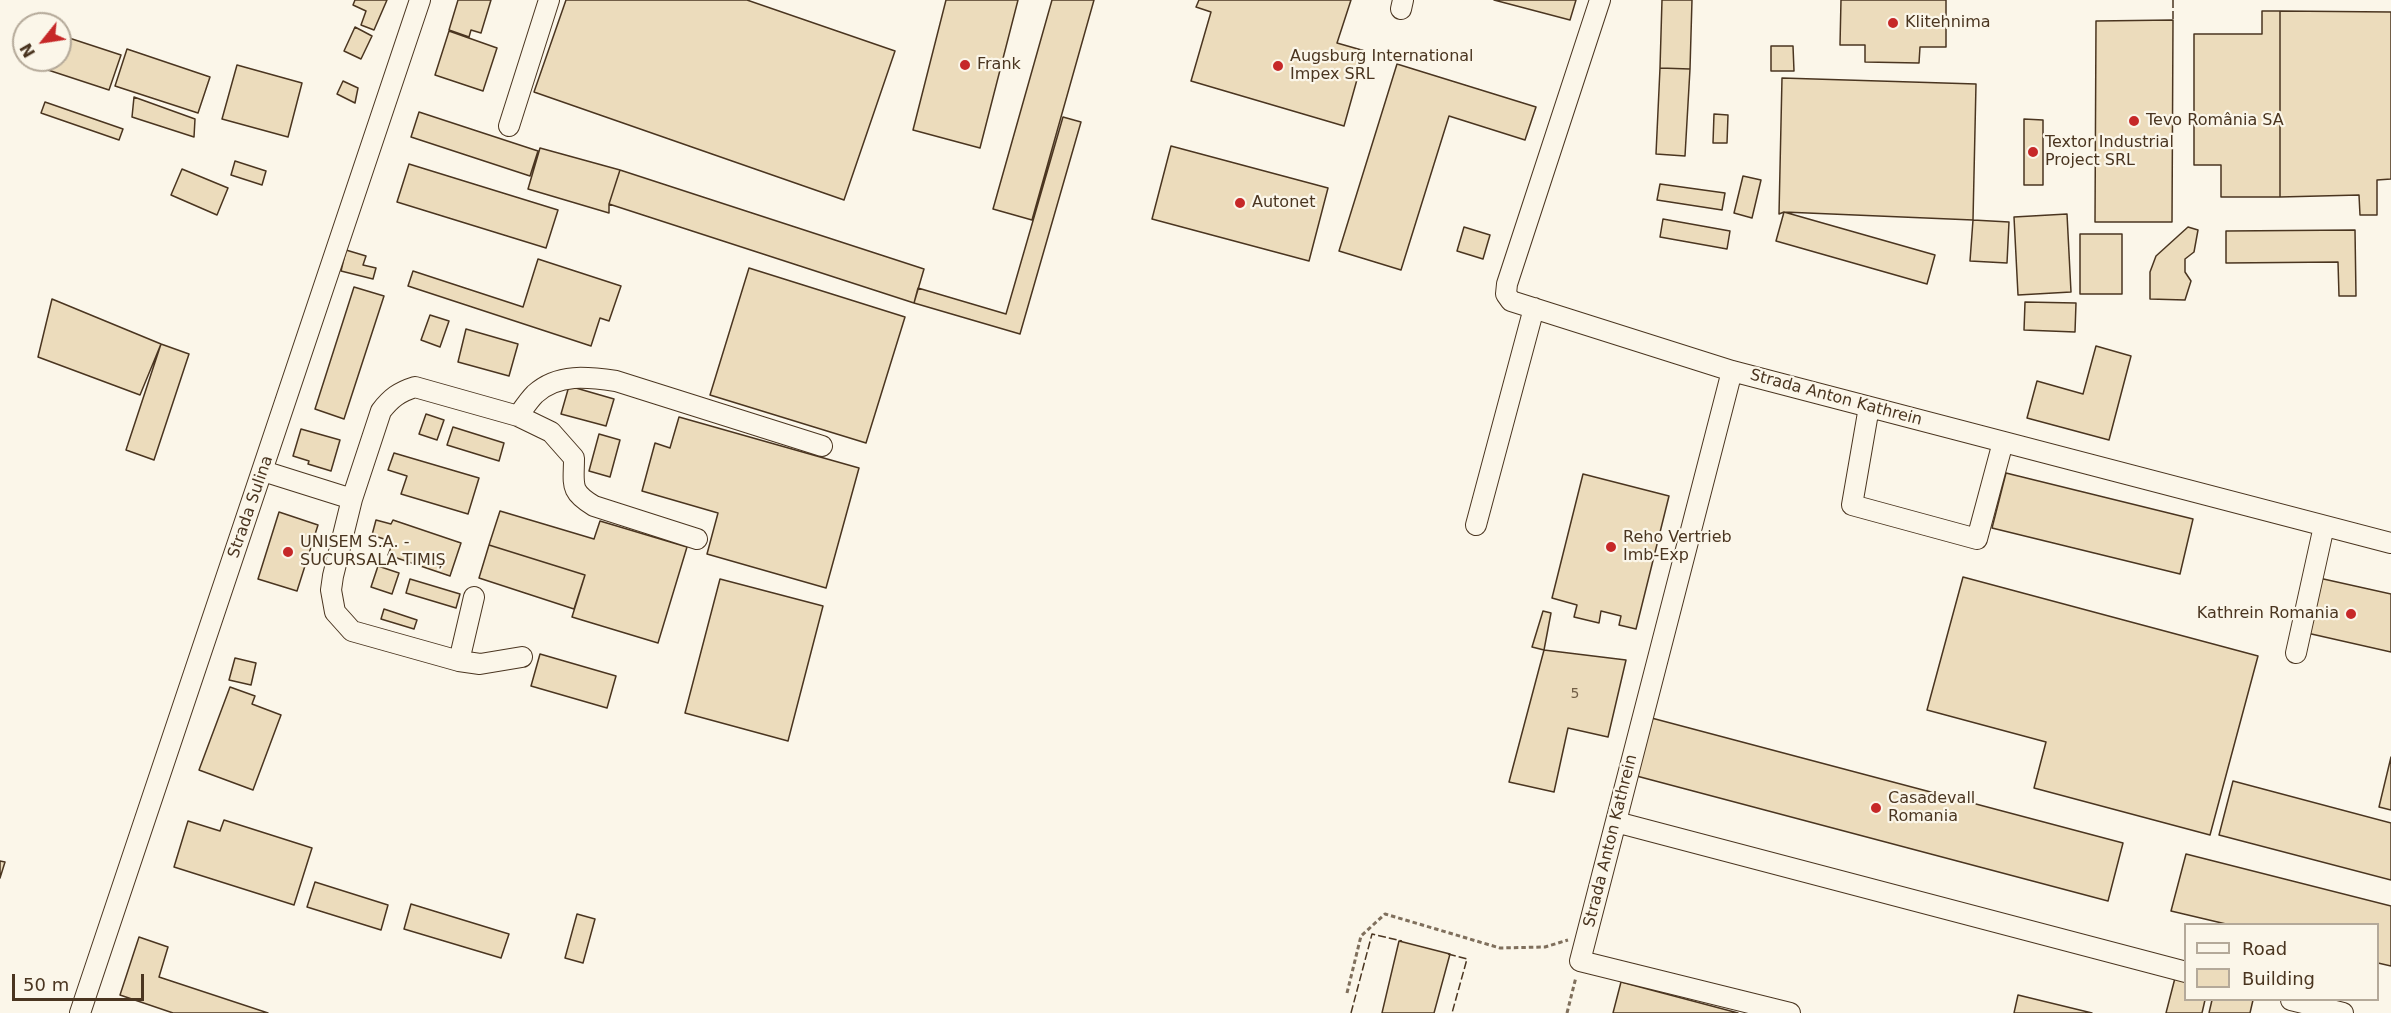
<!DOCTYPE html>
<html>
<head>
<meta charset="utf-8">
<style>
	body { margin:0 }
	#map { position:relative; width:2391px; height:1013px; overflow:hidden; background:#fbf6e9; font-family:"DejaVu Sans",sans-serif }
	canvas { display:block }
	.legend { position:absolute; left:2184px; top:923px; width:195px; height:78px; box-sizing:border-box; background:#fbf6e9; border:2px solid #b4a999; margin:0; padding:8px 10px; list-style:none; font-size:18px; color:#4a3520 }
	.legend li { display:flex; align-items:center; gap:12px; height:30px }
	.legend b { width:30px; border:2px solid #b4a999 }
	.north { position:absolute; left:12px; top:12px; width:60px; height:60px; box-sizing:border-box; background:#fbf6e9; border:2px solid #b4a999; border-radius:50%; rotate:240deg; font-size:16px; font-weight:700; line-height:24px; text-align:center; color:#4a3520 }
	.north::after { content:''; display:block; margin:auto; width:21px; height:27px; background:#c62828; clip-path:polygon(50% 0,100% 100%,50% 72%,0 100%) }
	.scale { position:absolute; left:12px; top:974px; width:132px; height:27px; box-sizing:border-box; border:3px solid #4a3520; border-top:0; padding-left:8px; font-size:18px; line-height:21px; white-space:nowrap; color:#4a3520; -webkit-text-stroke:4px #fbf6e9; paint-order:stroke }
</style>
</head>
<body>
<div id="map">
<canvas width="2391" height="1013"></canvas>
<ul class="legend">
<li><b style="height:8px;background:#fbf6e9"></b>Road</li>
<li><b style="height:16px;background:#ecdcbc"></b>Building</li>
</ul>
<div class="north">N</div>
<div class="scale">50 m</div>
</div>
<script>
const ctx = document.querySelector('canvas').getContext('2d');
ctx.lineJoin = 'round';
function paint(path, color) {
  ctx.fillStyle = color;
  ctx.fill(path, 'evenodd');
}
function strokePath(path, color, width, dash) {
  ctx.strokeStyle = color;
  ctx.lineWidth = width;
  ctx.lineCap = dash ? 'butt' : 'round';
  ctx.setLineDash(dash || []);
  ctx.stroke(path);
}
function write(font, color, halo, rows, align = 'center') {
  ctx.font = font + ' "DejaVu Sans",sans-serif';
  ctx.lineWidth = 4.5;
  ctx.setLineDash([]);
  ctx.textBaseline = 'middle';
  ctx.strokeStyle = halo;
  ctx.fillStyle = color;
  for (const [text, x, y, turn = 0] of rows) {
    ctx.save();
    ctx.translate(x, y);
    ctx.rotate((+turn || 0) * Math.PI / 180);
    ctx.textAlign = isNaN(turn) ? turn : align;
    if (halo) ctx.strokeText(text, 0, 0);
    ctx.fillText(text, 0, 0);
    ctx.restore();
  }
}
const building = new Path2D(`
	M 355,0 L 387,0 L 374,30 L 361,25 L 366,11 L 353,5 Z
	M 458,0 L 491,0 L 481,33 L 471,30 L 469,37 L 449,30 Z
	M 566,0 L 747,0 L 895,51 L 844,200 L 534,92 Z
	M 946,0 L 1018,0 L 980,148 L 913,130 Z
	M 1052,0 L 1094,0 L 1032,220 L 993,209 Z
	M 1199,0 L 1351,0 L 1337,43 L 1365,51 L 1344,126 L 1191,81 L 1211,12 L 1196,7 Z
	M 1494,0 L 1576,0 L 1570,20 Z
	M 1662,0 L 1692,0 L 1690,69 L 1660,68 Z
	M 1841,0 L 1946,0 L 1946,47 L 1920,47 L 1919,63 L 1865,62 L 1865,45 L 1840,45 Z
	M 2262,11 L 2280,11 L 2280,197 L 2221,197 L 2221,165 L 2194,165 L 2194,34 L 2262,34 Z
	M 2280,11 L 2391,12 L 2391,179 L 2377,180 L 2377,215 L 2360,215 L 2359,195 L 2280,197 Z
	M 2173,20 L 2172,222 L 2095,222 L 2096,21 Z
	M 355,27 L 372,36 L 361,59 L 344,51 Z
	M 449,31 L 497,48 L 483,91 L 435,75 Z
	M 60,35 L 121,55 L 109,90 L 48,70 L 51,60 L 60,60 Z
	M 1771,46 L 1793,46 L 1794,71 L 1771,71 Z
	M 127,49 L 210,77 L 198,113 L 115,86 Z
	M 1397,64 L 1536,107 L 1525,140 L 1449,116 L 1401,270 L 1339,251 Z
	M 237,65 L 302,83 L 288,137 L 222,119 Z
	M 1660,68 L 1690,69 L 1685,156 L 1656,154 Z
	M 1782,78 L 1976,84 L 1973,220 L 1784,212 L 1779,214 Z
	M 343,81 L 358,88 L 355,103 L 337,94 Z
	M 134,97 L 195,119 L 194,137 L 132,117 Z
	M 45,102 L 123,129 L 119,140 L 41,113 Z
	M 419,112 L 538,151 L 530,176 L 411,137 Z
	M 1714,114 L 1728,115 L 1727,143 L 1713,143 Z
	M 1063,117 L 1081,122 L 1020,334 L 914,303 L 918,288 L 1006,314 Z
	M 2024,119 L 2043,120 L 2043,185 L 2024,185 Z
	M 1171,146 L 1328,188 L 1309,261 L 1152,219 Z
	M 540,148 L 620,170 L 609,204 L 609,213 L 528,189 Z
	M 235,161 L 266,171 L 262,185 L 231,175 Z
	M 409,164 L 558,210 L 546,248 L 397,202 Z
	M 182,169 L 228,188 L 217,215 L 171,195 Z
	M 620,170 L 924,269 L 914,303 L 609,204 Z
	M 1743,176 L 1761,180 L 1752,218 L 1734,213 Z
	M 1660,184 L 1725,193 L 1722,210 L 1657,200 Z
	M 1784,212 L 1935,255 L 1927,284 L 1776,241 Z
	M 2067,214 L 2071,292 L 2018,295 L 2014,217 Z
	M 1663,219 L 1730,231 L 1727,249 L 1660,237 Z
	M 1973,220 L 2009,222 L 2007,263 L 1970,261 Z
	M 1464,227 L 1490,235 L 1483,259 L 1457,251 Z
	M 2188,227 L 2198,230 L 2194,252 L 2185,259 L 2185,272 L 2191,281 L 2185,300 L 2150,299 L 2150,272 L 2156,256 Z
	M 2355,230 L 2356,296 L 2339,296 L 2338,262 L 2226,263 L 2226,231 Z
	M 2080,234 L 2122,234 L 2122,294 L 2080,294 Z
	M 346,250 L 366,256 L 363,265 L 376,268 L 373,279 L 341,271 Z
	M 538,259 L 621,286 L 609,321 L 600,318 L 591,346 L 408,286 L 413,271 L 523,307 Z
	M 749,268 L 905,317 L 866,443 L 710,395 Z
	M 354,287 L 384,296 L 344,419 L 315,409 Z
	M 52,299 L 161,344 L 140,395 L 38,357 Z
	M 2025,302 L 2076,303 L 2075,332 L 2024,330 Z
	M 430,315 L 449,321 L 440,347 L 421,340 Z
	M 466,329 L 518,344 L 509,376 L 458,362 Z
	M 161,344 L 189,354 L 154,460 L 126,450 Z
	M 2096,346 L 2131,356 L 2109,440 L 2027,418 L 2037,381 L 2083,394 Z
	M 569,386 L 614,399 L 606,426 L 561,414 Z
	M 426,414 L 444,420 L 437,440 L 419,434 Z
	M 679,417 L 859,468 L 826,588 L 707,554 L 718,513 L 642,491 L 655,443 L 670,448 Z
	M 453,427 L 504,443 L 499,461 L 447,445 Z
	M 301,429 L 340,440 L 331,471 L 308,464 L 309,461 L 293,456 Z
	M 599,434 L 620,440 L 610,477 L 589,471 Z
	M 394,453 L 479,478 L 468,514 L 401,494 L 407,476 L 388,470 Z
	M 2006,473 L 2193,519 L 2180,574 L 1992,528 Z
	M 1583,474 L 1669,496 L 1636,629 L 1619,625 L 1621,616 L 1601,611 L 1599,623 L 1574,617 L 1577,605 L 1552,598 Z
	M 500,511 L 594,539 L 600,521 L 687,547 L 658,643 L 572,617 L 585,575 L 489,545 Z
	M 279,512 L 318,525 L 297,591 L 258,579 Z
	M 376,520 L 391,524 L 393,520 L 461,543 L 450,576 L 388,555 L 393,542 L 372,535 Z
	M 489,545 L 585,575 L 574,609 L 479,578 Z
	M 378,566 L 399,573 L 392,594 L 371,587 Z
	M 1963,577 L 2258,656 L 2210,835 L 2034,788 L 2046,742 L 1927,710 Z
	M 2319,578 L 2391,594 L 2391,652 L 2307,633 Z
	M 410,579 L 460,594 L 456,608 L 406,593 Z
	M 720,579 L 823,606 L 788,741 L 685,713 Z
	M 384,609 L 417,620 L 414,629 L 381,619 Z
	M 1543,611 L 1551,613 L 1544,650 L 1532,647 Z
	M 1544,650 L 1626,660 L 1608,737 L 1568,728 L 1554,792 L 1509,782 Z
	M 540,654 L 616,676 L 607,708 L 531,686 Z
	M 235,658 L 256,663 L 251,685 L 229,680 Z
	M 230,687 L 255,696 L 252,704 L 281,715 L 253,790 L 199,770 Z
	M 1644,716 L 2123,843 L 2108,901 L 1629,774 Z
	M 2391,757 L 2391,810 L 2379,807 Z
	M 2233,781 L 2391,823 L 2391,880 L 2219,835 Z
	M 224,820 L 312,848 L 294,905 L 174,867 L 188,821 L 220,831 Z
	M 2186,854 L 2391,906 L 2391,966 L 2378,963 L 2378,924 L 2226,924 L 2171,911 Z
	M 0,861 L 5,862 L 0,878 Z
	M 315,882 L 388,905 L 381,930 L 307,907 Z
	M 411,904 L 509,934 L 501,958 L 404,929 Z
	M 577,914 L 595,919 L 583,963 L 565,958 Z
	M 139,937 L 168,947 L 159,977 L 268,1013 L 173,1013 L 120,995 Z
	M 1399,941 L 1450,954 L 1434,1013 L 1382,1013 Z
	M 2175,978 L 2186,981 L 2186,1000 L 2205,1000 L 2202,1013 L 2166,1013 Z
	M 1621,982 L 1738,1013 L 1613,1013 Z
	M 2018,995 L 2092,1013 L 2014,1013 Z
	M 2212,1000 L 2253,1000 L 2250,1013 L 2209,1013 Z`);
paint(building, '#ecdcbc');
strokePath(building, '#4a3520', 1.5);
const minor = new Path2D(`
	M 1600,0 L 1507,284 L 1506,294 L 1511,301 L 1732,371 L 2391,543
	M 1401,9 L 1403,0
	M 509,126 L 549,0
	M 1732,371 L 1580,961 L 1790,1013
	M 1869,407 L 1852,505 L 1977,539 L 2003,442
	M 518,416 C 523,409 529,400 535,394 C 558,373 588,377 616,381 L 822,446
	M 263,471 L 352,499
	M 1476,525 L 1534,308
	M 2296,653 L 2324,526
	M 522,657 L 480,664 L 459,661 L 352,631 L 335,612 L 331,590 L 333,576 L 352,499 L 381,411 C 391,398 399,392 415,387 L 518,416 L 551,432 L 574,458 C 574,485 569,491 594,506 L 697,539
	M 459,661 L 474,597
	M 1616,822 L 2186,972
	M 2291,1000 L 2343,1013
	M 80,1013 L 420,0`);
strokePath(minor, '#4a3520', 22);
strokePath(new Path2D(`
	M 1347,993 L 1361,936 L 1385,914 L 1500,948 L 1545,947 L 1568,940
	M 1567,1013 L 1576,977`), '#7f6f5c', 3, [4.5, 3]);
strokePath(minor, '#fbf6e9', 20);
strokePath(new Path2D(`
	M 2173,0 L 2173,20
	M 1448,954 L 1467,959 L 1452,1013
	M 1351,1013 L 1372,934 L 1402,941`), '#4a3520', 1.5, [8, 3]);
for (const [x, y, r, color] of [
	[1893,23,6,"#c62828"],
	[965,65,6,"#c62828"],
	[1278,66,6,"#c62828"],
	[2134,121,6,"#c62828"],
	[2033,152,6,"#c62828"],
	[1240,203,6,"#c62828"],
	[1611,547,6,"#c62828"],
	[288,552,6,"#c62828"],
	[2351,614,6,"#c62828"],
	[1876,808,6,"#c62828"]
]) {
  const dot = new Path2D();
  dot.arc(x, y, r, 0, 2 * Math.PI);
  ctx.fillStyle = color;
  ctx.fill(dot);
  strokePath(dot, '#fbf6e9', 2);
}
write('14px', '#725f47', null, [
	["5",1575,694]
]);
write('16px', '#4a3520', '#fbf6e9', [
	["Klitehnima",1905,23],
	["Augsburg International",1290,57],
	["Impex SRL",1290,75],
	["Frank",977,65],
	["Tevo România SA",2146,121],
	["Textor Industrial",2045,143],
	["Project SRL",2045,161],
	["Autonet",1252,203],
	["Reho Vertrieb",1623,538],
	["Imb-Exp",1623,556],
	["UNISEM S.A. -",300,543],
	["SUCURSALA TIMIȘ",300,561],
	["Kathrein Romania",2339,614,"right"],
	["Casadevall",1888,799],
	["Romania",1888,817]
], 'left');
write('16px', '#4a3520', '#fbf6e9', [
	["Strada Anton Kathrein",1836,398,15],
	["Strada Sulina",251,507,-71],
	["Strada Anton Kathrein",1611,841,-76]
]);
</script>
</body>
</html>
